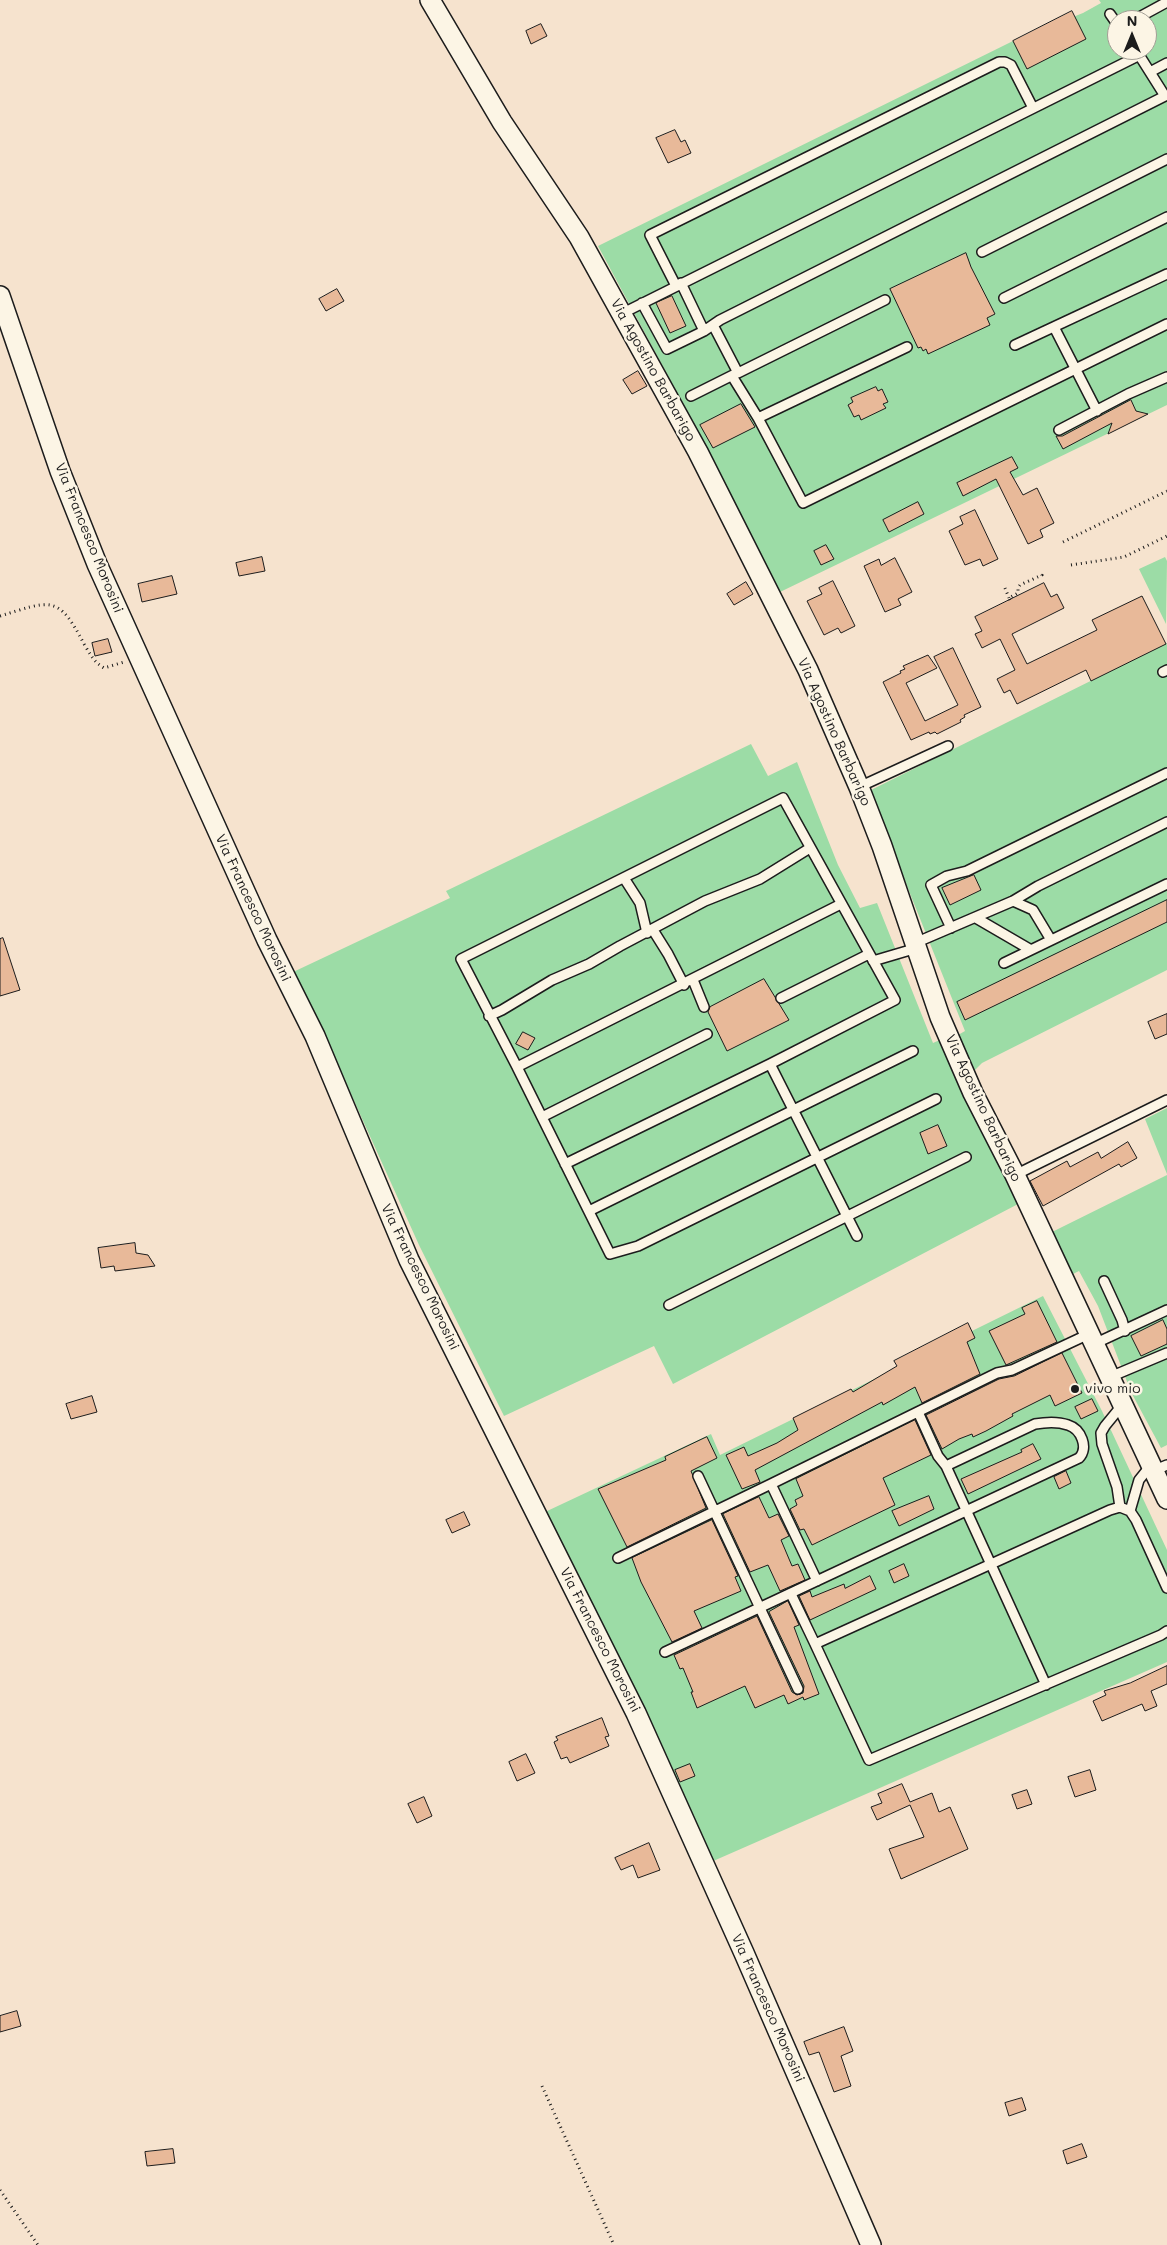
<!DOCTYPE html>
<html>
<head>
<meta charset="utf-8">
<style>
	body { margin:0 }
	#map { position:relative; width:1167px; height:2245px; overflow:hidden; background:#f6e3ce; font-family:Mali,sans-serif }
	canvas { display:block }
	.north { position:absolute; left:1107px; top:10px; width:50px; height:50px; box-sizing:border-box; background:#fcf5e5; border:1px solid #a29e95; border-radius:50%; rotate:0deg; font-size:14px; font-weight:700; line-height:20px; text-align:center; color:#1c1c1c }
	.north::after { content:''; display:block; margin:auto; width:18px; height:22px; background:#1c1c1c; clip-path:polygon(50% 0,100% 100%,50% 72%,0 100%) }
</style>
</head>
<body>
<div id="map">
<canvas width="1167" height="2245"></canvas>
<div class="north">N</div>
</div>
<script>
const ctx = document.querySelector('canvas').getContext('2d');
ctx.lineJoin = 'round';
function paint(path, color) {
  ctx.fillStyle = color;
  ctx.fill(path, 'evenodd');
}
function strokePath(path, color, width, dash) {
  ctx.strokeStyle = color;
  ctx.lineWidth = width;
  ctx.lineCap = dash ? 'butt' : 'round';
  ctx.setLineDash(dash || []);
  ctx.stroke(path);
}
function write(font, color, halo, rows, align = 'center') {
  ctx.font = font + ' Mali,sans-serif';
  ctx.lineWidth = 5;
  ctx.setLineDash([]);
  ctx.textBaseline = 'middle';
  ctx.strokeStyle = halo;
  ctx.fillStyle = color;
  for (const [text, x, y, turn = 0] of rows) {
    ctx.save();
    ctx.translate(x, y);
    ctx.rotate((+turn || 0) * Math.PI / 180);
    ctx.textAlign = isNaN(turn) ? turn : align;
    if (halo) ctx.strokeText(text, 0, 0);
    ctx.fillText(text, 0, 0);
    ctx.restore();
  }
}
paint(new Path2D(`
	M 1099,0 L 1167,0 L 1167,405 L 780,592 L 711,456 L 598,246 L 1013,41 L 1083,13 L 1101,3 ZM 1117,20 L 1147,20 L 1147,50 L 1117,50 Z
	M 1165,557 L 1167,561 L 1166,624 L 1139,569 Z
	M 1167,643 L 1167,970 L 982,1063 L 974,1071 L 958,1035 L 965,1031 L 869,791 Z
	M 751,744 L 768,776 L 797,762 L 838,865 L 860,908 L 877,903 L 933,1043 L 942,1039 L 1020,1203 L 673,1384 L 654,1346 L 504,1416 L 419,1245 L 314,1012 L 291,973 L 450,898 L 446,891 Z
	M 1167,1108 L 1167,1174 L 1145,1119 Z
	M 1167,1175 L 1167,1445 L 1161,1448 L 1131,1392 L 1098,1306 L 1079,1271 L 1071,1275 L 1052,1232 Z
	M 1043,1296 L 1102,1411 L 1167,1550 L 1167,1662 L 711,1862 L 545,1512 L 711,1434 L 720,1455 Z`), '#9cdca6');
const building = new Path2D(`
	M 1072,11 L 1086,39 L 1027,69 L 1013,41 Z
	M 541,24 L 547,36 L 531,44 L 526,31 Z
	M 675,130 L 681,142 L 685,140 L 691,153 L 668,163 L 656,138 Z
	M 966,253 L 971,267 L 995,314 L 987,318 L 990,325 L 928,354 L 926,349 L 923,351 L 921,347 L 918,348 L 890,289 Z
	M 337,289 L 344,301 L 326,311 L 319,299 Z
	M 672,296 L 686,326 L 670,333 L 656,303 Z
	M 638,371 L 647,386 L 632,394 L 623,380 Z
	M 876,387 L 878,391 L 882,389 L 888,402 L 883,404 L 886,408 L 861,420 L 859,415 L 854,417 L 848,405 L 853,402 L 851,398 Z
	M 1131,400 L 1136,411 L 1148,414 L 1108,434 L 1112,423 L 1063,449 L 1056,436 L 1062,436 Z
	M 741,404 L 755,427 L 713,448 L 700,425 Z
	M 1012,457 L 1018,468 L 1010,472 L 1023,495 L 1037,488 L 1054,523 L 1040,530 L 1043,537 L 1028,544 L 996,479 L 963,496 L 957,483 Z
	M 918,502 L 924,514 L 889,532 L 883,520 Z
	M 975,510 L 998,559 L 983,566 L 980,559 L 965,565 L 949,531 L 963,524 L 960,517 Z
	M 826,545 L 834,559 L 821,565 L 814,551 Z
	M 262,557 L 265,571 L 239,576 L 236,563 Z
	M 895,558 L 912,592 L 898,599 L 901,605 L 885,612 L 864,566 L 879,559 L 881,565 Z
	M 172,576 L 177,594 L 142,602 L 138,584 Z
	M 833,581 L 855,626 L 841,633 L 838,628 L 824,635 L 807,601 L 822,594 L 819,588 Z
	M 746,582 L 753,594 L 734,605 L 727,594 Z
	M 1044,583 L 1051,597 L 1057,594 L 1064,608 L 1012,634 L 1027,664 L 1097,630 L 1092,620 L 1142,596 L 1166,644 L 1091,681 L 1086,670 L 1017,704 L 1010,690 L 1004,693 L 997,679 L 1015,670 L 1000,639 L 982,648 L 975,634 L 982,631 L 975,617 Z
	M 108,639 L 112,652 L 95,656 L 92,643 Z
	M 953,648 L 981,707 L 964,715 L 965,717 L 960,720 L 961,722 L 937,734 L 935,732 L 930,734 L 929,732 L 911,740 L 883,682 L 901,673 L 900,671 L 905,669 L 903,666 L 928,655 L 937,668 L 906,683 L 925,721 L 958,705 L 934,657 Z
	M 974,875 L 981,890 L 950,905 L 942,888 Z
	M 1167,900 L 1167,922 L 965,1020 L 957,1002 Z
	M 3,938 L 20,990 L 0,996 L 0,939 Z
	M 764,979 L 789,1020 L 727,1051 L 708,1012 L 710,1007 Z
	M 1167,1014 L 1167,1034 L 1155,1039 L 1148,1022 Z
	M 523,1032 L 535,1038 L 528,1050 L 516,1044 Z
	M 938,1125 L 947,1146 L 928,1154 L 920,1133 Z
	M 1128,1142 L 1137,1158 L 1121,1167 L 1119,1164 L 1043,1206 L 1030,1181 L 1067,1161 L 1070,1167 L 1098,1152 L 1101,1158 Z
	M 135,1243 L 136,1253 L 148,1255 L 155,1266 L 115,1271 L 114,1266 L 101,1268 L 98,1248 Z
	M 1037,1301 L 1057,1342 L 1006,1365 L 989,1331 L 1025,1314 L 1022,1308 Z
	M 1163,1320 L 1167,1329 L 1167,1344 L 1141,1356 L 1131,1336 Z
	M 968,1323 L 975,1338 L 967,1342 L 980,1374 L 922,1403 L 915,1387 L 883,1405 L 882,1402 L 755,1470 L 760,1482 L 742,1489 L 726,1455 L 744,1447 L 748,1456 L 777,1443 L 798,1430 L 793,1418 L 851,1389 L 853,1392 L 897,1366 L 894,1361 Z
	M 1062,1353 L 1082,1393 L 1055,1406 L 1050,1395 L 1012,1414 L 1013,1416 L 986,1431 L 973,1437 L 972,1434 L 959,1439 L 942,1449 L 926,1415 L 999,1379 L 1014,1376 Z
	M 92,1396 L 97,1412 L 71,1419 L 66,1404 Z
	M 1092,1399 L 1098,1411 L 1081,1419 L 1075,1407 Z
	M 915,1420 L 931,1455 L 883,1478 L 895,1505 L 812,1545 L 804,1529 L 800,1530 L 790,1509 L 797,1505 L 795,1500 L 803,1496 L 796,1479 Z
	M 707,1437 L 717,1458 L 691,1471 L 706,1508 L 627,1547 L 598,1489 L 666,1460 L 665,1457 Z
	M 1033,1444 L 1041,1459 L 968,1494 L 961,1479 L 1022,1452 L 1021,1450 Z
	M 1066,1471 L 1071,1483 L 1059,1489 L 1054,1477 Z
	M 929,1496 L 934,1509 L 899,1526 L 892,1511 Z
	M 759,1497 L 769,1518 L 778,1514 L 789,1536 L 781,1540 L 792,1566 L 798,1564 L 805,1580 L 780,1591 L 768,1565 L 750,1572 L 723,1514 Z
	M 464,1512 L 470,1525 L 452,1533 L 446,1520 Z
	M 712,1520 L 738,1576 L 735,1577 L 741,1591 L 694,1611 L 702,1628 L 672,1642 L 641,1582 L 632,1558 Z
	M 904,1564 L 909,1576 L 894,1583 L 889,1571 Z
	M 870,1576 L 876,1589 L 810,1620 L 799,1596 L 810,1591 L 812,1597 L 844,1584 L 845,1588 Z
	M 788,1601 L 799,1625 L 794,1627 L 819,1694 L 804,1700 L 803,1697 L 788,1704 L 784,1695 L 755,1708 L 745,1686 L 697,1708 L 691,1692 L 693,1692 L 683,1668 L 680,1669 L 674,1655 L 757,1616 L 792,1692 L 797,1695 L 803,1693 L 804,1686 L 769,1612 Z
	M 1167,1666 L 1167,1684 L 1151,1691 L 1157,1706 L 1145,1711 L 1142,1704 L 1102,1721 L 1093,1701 L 1106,1695 L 1104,1691 L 1130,1683 Z
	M 602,1718 L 609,1736 L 605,1737 L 609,1746 L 570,1763 L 567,1757 L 561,1759 L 554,1742 L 558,1740 L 556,1737 Z
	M 526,1754 L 535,1773 L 517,1781 L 509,1762 Z
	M 690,1764 L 695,1776 L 680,1782 L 675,1770 Z
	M 1090,1770 L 1096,1790 L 1075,1797 L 1068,1777 Z
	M 902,1784 L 910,1802 L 932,1793 L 939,1812 L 950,1807 L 968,1849 L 901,1879 L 889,1849 L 924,1837 L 910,1805 L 877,1820 L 871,1807 L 882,1803 L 878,1794 Z
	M 1027,1790 L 1032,1804 L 1017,1809 L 1012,1795 Z
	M 424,1797 L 432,1816 L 417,1823 L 408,1804 Z
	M 649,1843 L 660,1870 L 638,1878 L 633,1865 L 621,1870 L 615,1858 Z
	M 17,2011 L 21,2026 L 0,2032 L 0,2016 Z
	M 844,2027 L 853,2051 L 841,2056 L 851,2086 L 834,2092 L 819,2052 L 809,2055 L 804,2042 Z
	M 1022,2098 L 1026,2110 L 1009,2116 L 1005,2103 Z
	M 1082,2144 L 1087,2157 L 1067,2164 L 1063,2151 Z
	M 173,2149 L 175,2163 L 147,2166 L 145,2152 Z`);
paint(building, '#e8b999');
strokePath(building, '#1c1c1c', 1);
const service = new Path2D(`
	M 1110,14 L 1117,24
	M 1134,20 L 1167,2
	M 1150,72 L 1167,63
	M 982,252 L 1167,159
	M 681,283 L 704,331
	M 676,286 L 650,235 L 999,62 L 1005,62 L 1011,65 L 1033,108
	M 1004,298 L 1167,217
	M 642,303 L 667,349 L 704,331 L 720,320 L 1165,96 L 1136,50
	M 621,314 L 1140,55
	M 713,325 L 738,373 L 885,300
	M 1054,327 L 1097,411
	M 1015,345 L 1167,274
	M 732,376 L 758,418 L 907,347
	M 691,396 L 737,373
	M 758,418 L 803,503 L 1167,324
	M 1059,430 L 1128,394 L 1167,377
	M 1163,672 L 1167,670
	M 859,787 L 948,746
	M 624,878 L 640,903 L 647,933
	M 1013,901 L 1033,910 L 1051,940
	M 976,918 L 1031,950
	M 951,928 L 931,885 L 947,876 L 967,871 L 1167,773
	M 653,930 L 668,954 L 684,985
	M 915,943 L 1013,901 L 1038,886 L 1167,822
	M 873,961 L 917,948
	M 1004,963 L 1167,884
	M 693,980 L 704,1007
	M 781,998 L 869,954
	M 489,1016 L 502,1010 L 552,980 L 589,964 L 620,946 L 705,901 L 760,879 L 810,848
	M 770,1064 L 857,1236
	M 517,1067 L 610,1254 L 638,1246 L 936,1099
	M 542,1117 L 707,1034
	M 565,1164 L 770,1064 L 895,1000 L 783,798 L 461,959 L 517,1067 L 841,904
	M 1015,1175 L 1167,1100
	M 589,1211 L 913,1051
	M 1104,1281 L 1122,1320 L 1125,1331
	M 669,1305 L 966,1157
	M 1094,1344 L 1167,1310
	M 1110,1377 L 1167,1353
	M 918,1412 L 938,1456 L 946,1466 L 1046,1685
	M 1155,1470 L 1167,1465
	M 698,1476 L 798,1689
	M 1120,1507 L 1130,1511 L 1136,1520 L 1167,1588
	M 1130,1511 L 1139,1480 L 1151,1465
	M 618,1558 L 771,1484
	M 817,1581 L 771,1484 L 997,1373 L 1012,1370 L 1089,1334
	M 791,1594 L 815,1644 L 1110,1510 L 1120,1507 L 1117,1487 L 1102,1444 L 1101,1433 L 1105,1426 L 1123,1404
	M 815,1644 L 869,1760 L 1161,1635 L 1167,1631
	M 665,1652 L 1079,1458 C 1089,1448 1081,1429 1068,1425 C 1057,1421 1046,1422 1035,1424 L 946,1466`);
const minor = new Path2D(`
	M 430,0 L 502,122 L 579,237 L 698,452 L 808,670 L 859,787 L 882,846 L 940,1017 L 973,1093 L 1015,1175 L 1167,1499
	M 0,296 L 60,471 L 97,564 L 267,940 L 315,1036 L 409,1260 L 636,1713 L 744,1953 L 871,2245`);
strokePath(service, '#1c1c1c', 12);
strokePath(minor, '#1c1c1c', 22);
strokePath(new Path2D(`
	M 1063,542 L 1167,491
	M 1071,565 L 1124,557 L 1167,536
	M 1005,588 L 1009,598
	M 1010,600 L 1009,598 L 1018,593 L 1018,588 L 1020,585 L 1042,575 L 1040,571
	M 0,616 C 50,601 58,593 84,644 C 90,654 94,662 104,668 L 124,662
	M 542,2086 L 614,2245
	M 0,2190 L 38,2245`), '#1c1c1c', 3, [1, 4]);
strokePath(service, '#fcf5e5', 9);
strokePath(minor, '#fcf5e5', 19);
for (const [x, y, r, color] of [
	[1075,1389,5,"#1c1c1c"]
]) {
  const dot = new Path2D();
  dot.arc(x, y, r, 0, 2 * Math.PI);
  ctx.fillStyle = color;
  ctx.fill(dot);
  strokePath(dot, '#fcf5e5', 2);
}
write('14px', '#1c1c1c', '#fcf5e5', [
	["Via Agostino Barbarigo",653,370,61],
	["Via Francesco Morosini",89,538,68],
	["Via Agostino Barbarigo",834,732,66],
	["Via Francesco Morosini",253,908,65],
	["Via Agostino Barbarigo",983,1108,65],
	["Via Francesco Morosini",420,1277,64],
	["Via Francesco Morosini",600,1640,63],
	["Via Francesco Morosini",768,2008,66]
]);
write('14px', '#1c1c1c', '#fcf5e5', [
	["vivo mio",1085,1389]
], 'left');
</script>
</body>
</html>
